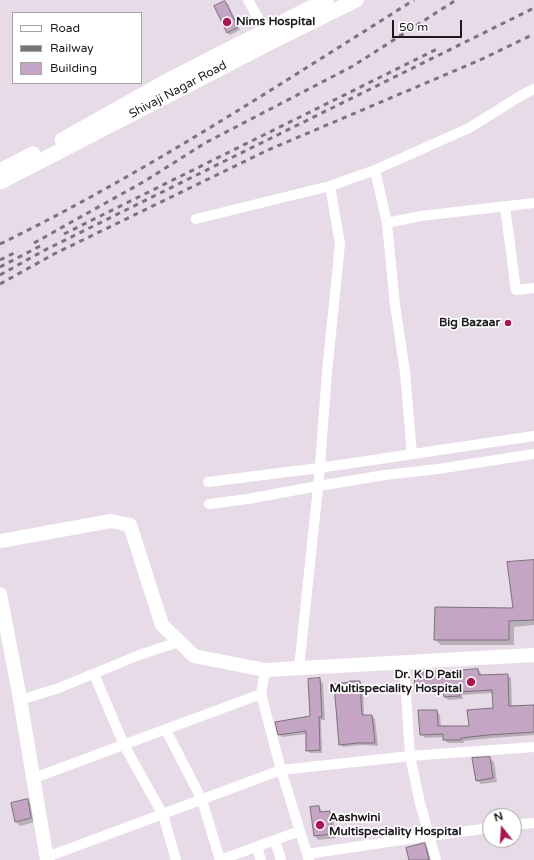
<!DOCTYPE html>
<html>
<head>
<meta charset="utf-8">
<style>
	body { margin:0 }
	#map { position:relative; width:534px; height:860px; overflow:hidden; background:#e8dbe8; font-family:"Varela Round",sans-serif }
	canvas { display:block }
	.legend { position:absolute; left:12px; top:12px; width:130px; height:72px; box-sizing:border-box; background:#fff; border:1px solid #a5a3a5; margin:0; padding:5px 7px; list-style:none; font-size:12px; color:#1e191e }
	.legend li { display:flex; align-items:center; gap:8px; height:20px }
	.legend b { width:20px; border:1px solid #a5a3a5 }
	.north { position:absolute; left:482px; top:808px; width:40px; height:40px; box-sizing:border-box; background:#fff; border:1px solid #a5a3a5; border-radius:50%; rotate:343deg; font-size:11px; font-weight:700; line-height:16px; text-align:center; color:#1e191e }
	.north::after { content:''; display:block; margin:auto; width:14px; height:18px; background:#a91853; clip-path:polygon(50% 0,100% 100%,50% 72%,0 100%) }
	.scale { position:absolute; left:392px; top:20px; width:70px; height:18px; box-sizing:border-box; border:2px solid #1e191e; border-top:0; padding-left:5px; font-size:12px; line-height:14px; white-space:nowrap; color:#1e191e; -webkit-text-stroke:3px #fff; paint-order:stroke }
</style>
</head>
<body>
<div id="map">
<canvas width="534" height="860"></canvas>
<ul class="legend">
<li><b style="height:5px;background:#fff"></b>Road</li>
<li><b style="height:5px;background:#7b727b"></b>Railway</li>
<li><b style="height:11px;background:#c4a6c4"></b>Building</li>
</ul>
<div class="north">N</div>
<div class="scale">50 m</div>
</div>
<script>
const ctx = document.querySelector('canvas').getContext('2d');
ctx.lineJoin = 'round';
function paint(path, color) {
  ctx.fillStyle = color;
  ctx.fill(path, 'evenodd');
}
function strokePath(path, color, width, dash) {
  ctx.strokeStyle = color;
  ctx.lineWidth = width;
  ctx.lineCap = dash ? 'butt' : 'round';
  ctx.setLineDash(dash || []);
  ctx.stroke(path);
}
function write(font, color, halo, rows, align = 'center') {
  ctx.font = font + ' "Varela Round",sans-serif';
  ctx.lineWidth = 3.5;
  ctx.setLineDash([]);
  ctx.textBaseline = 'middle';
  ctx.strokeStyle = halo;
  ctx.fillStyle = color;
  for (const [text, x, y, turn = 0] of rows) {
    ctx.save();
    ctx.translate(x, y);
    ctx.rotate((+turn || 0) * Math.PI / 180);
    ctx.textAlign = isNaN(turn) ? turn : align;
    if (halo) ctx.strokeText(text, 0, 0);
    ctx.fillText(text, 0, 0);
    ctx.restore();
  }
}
paint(new Path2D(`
	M 225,2 L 228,4 L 240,30 L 230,35 L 227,32 Z
	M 534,561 L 534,625 L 514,627 L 514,645 L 441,645 L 435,640 L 514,609 Z
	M 478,670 L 481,673 L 481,676 L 507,675 L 511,678 L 512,707 L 534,706 L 534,735 L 492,738 L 464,741 L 464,743 L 448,743 L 444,740 L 444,737 L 425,738 L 421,734 L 437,711 L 440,715 L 441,727 L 470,727 L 494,709 L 493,693 L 462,695 L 463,699 L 448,700 L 445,697 L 444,690 L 420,692 L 416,688 Z
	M 320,680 L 323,683 L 325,720 L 321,720 L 322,753 L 310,753 L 307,750 L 307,734 L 282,737 L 279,734 L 311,717 Z
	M 360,682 L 363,685 L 364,716 L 372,716 L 375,719 L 378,746 L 361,745 L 343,747 L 340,744 L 335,684 Z
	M 490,758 L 494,762 L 497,782 L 481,784 L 477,780 Z
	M 28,800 L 32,804 L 35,822 L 20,826 L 16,822 Z
	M 319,807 L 323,813 L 329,812 L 333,816 L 336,838 L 318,840 L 315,836 L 312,808 Z
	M 424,844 L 428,848 L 431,860 L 410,860 Z`), '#0003');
const building = new Path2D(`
	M 225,1 L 238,27 L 227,33 L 214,6 Z
	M 534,560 L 534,620 L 509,621 L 509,640 L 434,640 L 435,607 L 513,608 L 507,562 Z
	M 478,669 L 479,675 L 508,674 L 509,706 L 534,705 L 534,732 L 488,735 L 461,738 L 461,740 L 443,740 L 443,734 L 420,735 L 418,710 L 437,710 L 438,726 L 469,726 L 467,710 L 493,708 L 492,690 L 459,692 L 460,696 L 444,697 L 443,687 L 415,689 L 414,674 Z
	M 320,678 L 322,717 L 319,717 L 320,750 L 306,751 L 306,731 L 278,735 L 275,722 L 310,716 L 308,679 Z
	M 350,681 L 360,681 L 362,715 L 372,715 L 375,743 L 358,743 L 339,745 L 334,684 L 350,682 Z
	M 490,757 L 493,778 L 476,781 L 472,758 Z
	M 28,799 L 31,818 L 15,822 L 11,803 Z
	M 319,806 L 320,812 L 330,811 L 332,834 L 314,836 L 310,807 Z
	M 425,843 L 429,860 L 409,860 L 406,848 Z`);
paint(building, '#c4a6c4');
strokePath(building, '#7a6f7a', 1);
strokePath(new Path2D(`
	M 248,0 L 268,36
	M 375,170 L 387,223 L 421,216 L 534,203
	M 505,207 L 516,290 L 534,288
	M 196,219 L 330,186 L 375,170 L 469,128 L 522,95 L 534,89
	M 387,223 L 395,305 L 405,372 L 412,454
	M 208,482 L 319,468 L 534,436
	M 209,504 L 248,499 L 318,486 L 385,475 L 438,469 L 534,454
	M 404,662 L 410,756 L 420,803 L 436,860
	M 299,668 L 319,478 L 327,372 L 340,244 L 330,186
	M 265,670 L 261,694 L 281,770 L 309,860
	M 94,674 L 124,745 L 163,815 L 176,860
	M 20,700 L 59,688 L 139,655 L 179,642
	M 166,730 L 202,800 L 220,860
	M 34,778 L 261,694
	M 514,825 L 534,823
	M 275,840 L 281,860
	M 257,847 L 261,860
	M 307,854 L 429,836 L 490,828
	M 47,857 L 281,770 L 410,756 L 534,747
	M 220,860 L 300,831`), '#fff', 10);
strokePath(new Path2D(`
	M 0,541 L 111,521 L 130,525 L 162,625 L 194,656 L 265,670 L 534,655
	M 0,594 L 19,693 L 47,860`), '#fff', 14);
strokePath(new Path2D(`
	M 62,140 L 169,80 L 326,0
	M 0,171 L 33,154
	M 0,182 L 271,42 L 356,0`), '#fff', 15);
strokePath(new Path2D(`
	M 64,234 L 437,49
	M 34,243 L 145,181 L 205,143 L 353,66 L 456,0
	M 0,244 C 144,174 278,85 414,0
	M 0,260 L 18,251
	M 0,267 L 44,244
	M 0,275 L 43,251 L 534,8
	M 0,284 L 54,254 L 268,150 L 480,60 L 534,34`), '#7b727b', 3, [5, 5]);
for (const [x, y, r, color] of [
	[227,22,5,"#a91853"],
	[508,323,4,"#a91853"],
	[471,682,5,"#a91853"],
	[320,825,5,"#a91853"]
]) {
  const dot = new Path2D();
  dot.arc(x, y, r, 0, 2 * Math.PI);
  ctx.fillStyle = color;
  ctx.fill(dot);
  strokePath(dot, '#fff', 1.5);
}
write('bold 12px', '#1e191e', '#fff', [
	["Nims Hospital",236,22],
	["Big Bazaar",500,323,"right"],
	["Dr. K D Patil",462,675,"right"],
	["Multispeciality Hospital",462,689,"right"],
	["Aashwini",329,818],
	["Multispeciality Hospital",329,832]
], 'left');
write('12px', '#1e191e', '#fff', [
	["Shivaji Nagar Road",178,90,-28]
]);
</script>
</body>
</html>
